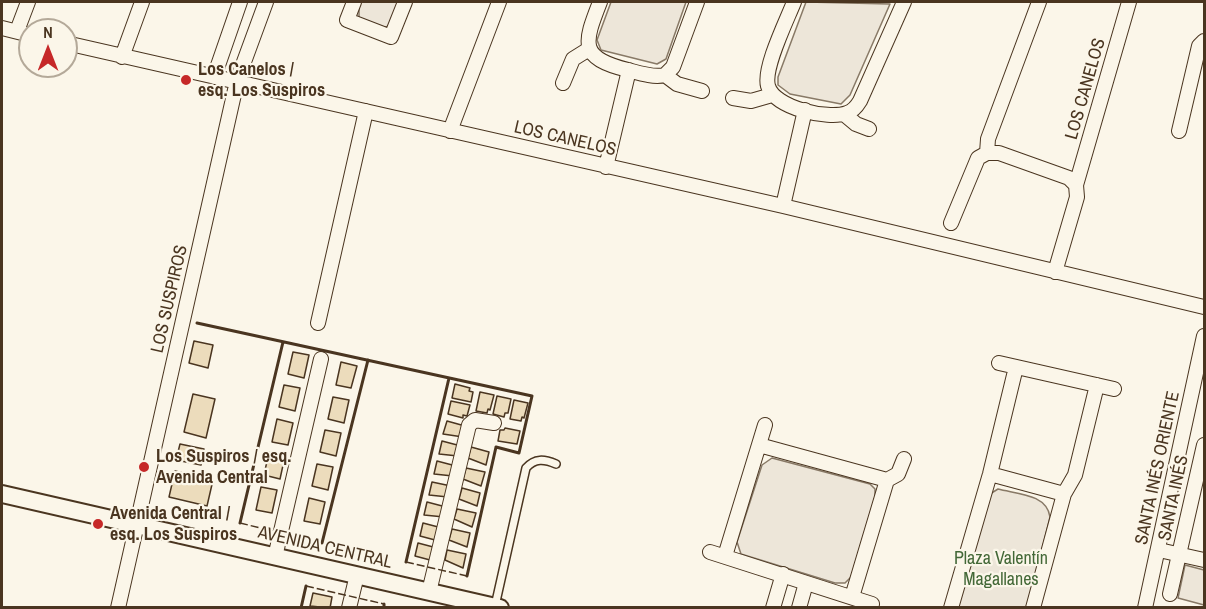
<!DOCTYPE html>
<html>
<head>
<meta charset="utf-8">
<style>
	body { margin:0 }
	#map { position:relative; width:1206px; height:609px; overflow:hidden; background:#fbf6e9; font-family:"Archivo Narrow",sans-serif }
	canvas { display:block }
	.frame { position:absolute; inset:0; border:3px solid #4a3520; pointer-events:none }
	.north { position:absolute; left:18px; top:18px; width:60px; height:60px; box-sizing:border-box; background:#fbf6e9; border:2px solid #b4a999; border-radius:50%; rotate:0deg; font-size:16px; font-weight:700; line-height:24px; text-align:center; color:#4a3520 }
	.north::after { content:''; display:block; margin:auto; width:21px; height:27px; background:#c62828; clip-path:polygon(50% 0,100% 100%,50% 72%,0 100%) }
</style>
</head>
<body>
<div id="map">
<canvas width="1206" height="609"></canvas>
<div class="frame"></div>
<div class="north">N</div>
</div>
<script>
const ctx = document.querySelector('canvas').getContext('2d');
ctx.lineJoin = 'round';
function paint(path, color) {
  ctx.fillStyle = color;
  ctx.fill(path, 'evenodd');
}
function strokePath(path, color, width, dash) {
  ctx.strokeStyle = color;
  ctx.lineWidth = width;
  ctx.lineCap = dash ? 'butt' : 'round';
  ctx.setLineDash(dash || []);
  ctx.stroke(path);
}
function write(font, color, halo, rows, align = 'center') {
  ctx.font = font + ' "Archivo Narrow",sans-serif';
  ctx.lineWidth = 4.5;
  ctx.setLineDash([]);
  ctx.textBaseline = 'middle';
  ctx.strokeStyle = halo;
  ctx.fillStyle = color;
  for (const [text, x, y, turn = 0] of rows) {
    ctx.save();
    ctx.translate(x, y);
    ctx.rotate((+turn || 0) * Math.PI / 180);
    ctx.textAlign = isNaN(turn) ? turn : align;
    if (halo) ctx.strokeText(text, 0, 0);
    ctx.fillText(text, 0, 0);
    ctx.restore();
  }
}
const green = new Path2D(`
	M 359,2 L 400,2 L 391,26 L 378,28 L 359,20 Z
	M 611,2 L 686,2 L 666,59 L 657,64 L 601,50 L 597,40 Z
	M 806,2 L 890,4 L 850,95 L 841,104 L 790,94 L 778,85 L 778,77 Z
	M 772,458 L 870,484 L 875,489 L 875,497 L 851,577 L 845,583 L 835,583 L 741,554 L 737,542 L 762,465 Z
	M 998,489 C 1017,494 1047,494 1050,517 L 1028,607 L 956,608 L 990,494 Z
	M 1185,565 L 1204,570 L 1204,605 L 1178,598 Z`);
paint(green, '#ede6d9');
strokePath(green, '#887966', 1.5);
const building = new Path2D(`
	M 194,341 L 213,345 L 208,368 L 189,363 Z
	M 293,352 L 309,355 L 304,378 L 288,374 Z
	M 341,362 L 357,366 L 351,388 L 336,385 Z
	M 455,384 L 470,388 L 469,391 L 473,392 L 471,402 L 452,398 Z
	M 284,385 L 300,388 L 295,411 L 279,407 Z
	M 480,392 L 494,395 L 490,410 L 488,409 L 487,413 L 476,411 Z
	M 193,394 L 215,399 L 206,438 L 184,432 Z
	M 497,396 L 511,399 L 508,413 L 505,413 L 504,417 L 493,414 Z
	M 333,397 L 349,400 L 344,423 L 328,419 Z
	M 514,400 L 528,403 L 524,418 L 522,417 L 521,421 L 510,419 Z
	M 451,401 L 470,405 L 467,416 L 463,415 L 463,418 L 448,414 Z
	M 277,419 L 293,423 L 288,445 L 272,442 Z
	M 447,421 L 465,426 L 463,437 L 443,434 Z
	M 505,428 L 520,431 L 517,444 L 498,441 L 500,430 L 504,430 Z
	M 325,430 L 341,433 L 336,456 L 320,452 Z
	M 442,441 L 461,446 L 458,456 L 439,454 Z
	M 180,444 L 204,449 L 201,465 L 176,460 Z
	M 471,447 L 489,452 L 486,465 L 468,458 Z
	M 269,452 L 285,456 L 280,479 L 264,475 Z
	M 437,461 L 456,466 L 453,476 L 434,474 Z
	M 317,464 L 333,467 L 328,490 L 312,486 Z
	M 466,468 L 485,472 L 481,486 L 463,479 Z
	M 175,471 L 213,480 L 207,506 L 169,497 Z
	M 432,482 L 451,486 L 448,497 L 429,495 Z
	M 261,487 L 277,490 L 272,513 L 256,510 Z
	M 462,488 L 480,493 L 477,506 L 459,499 Z
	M 309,498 L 325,502 L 320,524 L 304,521 Z
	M 427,502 L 446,507 L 444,517 L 424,515 Z
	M 457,509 L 476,513 L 472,527 L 454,519 Z
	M 423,523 L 442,528 L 435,540 L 420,536 Z
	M 452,529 L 470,533 L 467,547 L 449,540 Z
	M 418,543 L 437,548 L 430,560 L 415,556 Z
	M 447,550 L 466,554 L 463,568 L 445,560 Z
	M 313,593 L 332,597 L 330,608 L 310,606 Z`);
paint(building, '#ecdcbc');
strokePath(building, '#4a3520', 1.5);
const service = new Path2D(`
	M 495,606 L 526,468 C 535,458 544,459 556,464`);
const minor = new Path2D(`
	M 354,2 L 347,20 L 391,37 L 405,2
	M 600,2 C 584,43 578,58 628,70 C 639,73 654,78 665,75
	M 794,2 C 787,20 763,68 768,86 C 774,108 828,120 847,113 C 853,111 857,106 860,101 L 904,2
	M 2,28 L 30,35
	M 17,31 L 28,2
	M 66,43 L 783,206 L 1204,307
	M 122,57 L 142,2
	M 665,75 L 673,67 L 697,2
	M 665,75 L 677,84 L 702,91
	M 214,77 L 240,2
	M 563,83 L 573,59 L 589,49
	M 733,98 L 751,101 L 772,95
	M 844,114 L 856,124 L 869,129
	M 450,131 L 499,2
	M 1179,131 L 1199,46 L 1204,41
	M 987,153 L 988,139 L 1039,2
	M 606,167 L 629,70
	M 1076,185 L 1129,2
	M 783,206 L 805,110
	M 951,223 L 978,158 L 987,153 L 999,153 L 1069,178 L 1076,185 L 1077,197 L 1055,272
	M 318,323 L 366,111
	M 999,363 L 1114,389
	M 759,445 L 887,480
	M 990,474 L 1064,494
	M 887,480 L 898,474 L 904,459
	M 1159,550 L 1204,560
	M 710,552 L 872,604
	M 725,556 L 765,425
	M 275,557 L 321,359
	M 429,592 L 469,425 L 475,420 L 494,423
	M 1170,594 L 1204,445
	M 852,597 L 887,480
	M 118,608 L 237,81 L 266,2
	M 349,608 L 357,575
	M 773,608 L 783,574
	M 799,608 L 806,583
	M 951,608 L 990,474 L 1016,367
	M 1033,608 L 1064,494 L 1075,475 L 1097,385
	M 1145,608 L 1204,336`);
const tertiary = new Path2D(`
	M 2,494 L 500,608`);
strokePath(service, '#4a3520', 10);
strokePath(minor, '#4a3520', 16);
strokePath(tertiary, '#4a3520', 20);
strokePath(service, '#fbf6e9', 7);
strokePath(minor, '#fbf6e9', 14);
strokePath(tertiary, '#fbf6e9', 16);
strokePath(new Path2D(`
	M 240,523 L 322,543
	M 406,562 L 467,576
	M 306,586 L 384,604`), '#4a3520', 1.5, [8, 3]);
strokePath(new Path2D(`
	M 197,323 L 532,396 L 519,453 L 496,447 L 467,576
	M 240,523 L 283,342
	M 322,543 L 368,360
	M 406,562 L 449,378
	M 301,608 L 306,586
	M 384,608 L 384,604`), '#4a3520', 3);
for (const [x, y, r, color] of [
	[186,80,6,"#c62828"],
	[144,467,6,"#c62828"],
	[98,524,6,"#c62828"]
]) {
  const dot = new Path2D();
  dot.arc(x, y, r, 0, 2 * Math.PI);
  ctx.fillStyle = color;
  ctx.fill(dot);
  strokePath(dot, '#fbf6e9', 2);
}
write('bold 18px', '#4a3520', '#fbf6e9', [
	["Los Canelos /",198,70],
	["esq. Los Suspiros",198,91],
	["Los Suspiros / esq.",156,457],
	["Avenida Central",156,478],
	["Avenida Central /",110,514],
	["esq. Los Suspiros",110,535]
], 'left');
write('18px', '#4a3520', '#fbf6e9', [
	["LOS CANELOS",1086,89,-74],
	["LOS CANELOS",565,139,13],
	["LOS SUSPIROS",170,299,-77],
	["SANTA INÉS ORIENTE",1158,468,-78],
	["SANTA INÉS",1174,498,-78],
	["AVENIDA CENTRAL",325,548,13]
]);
write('18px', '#436837', '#fbf6e9', [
	["Plaza Valentín",1001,559],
	["Magallanes",1001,580]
]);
</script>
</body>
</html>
